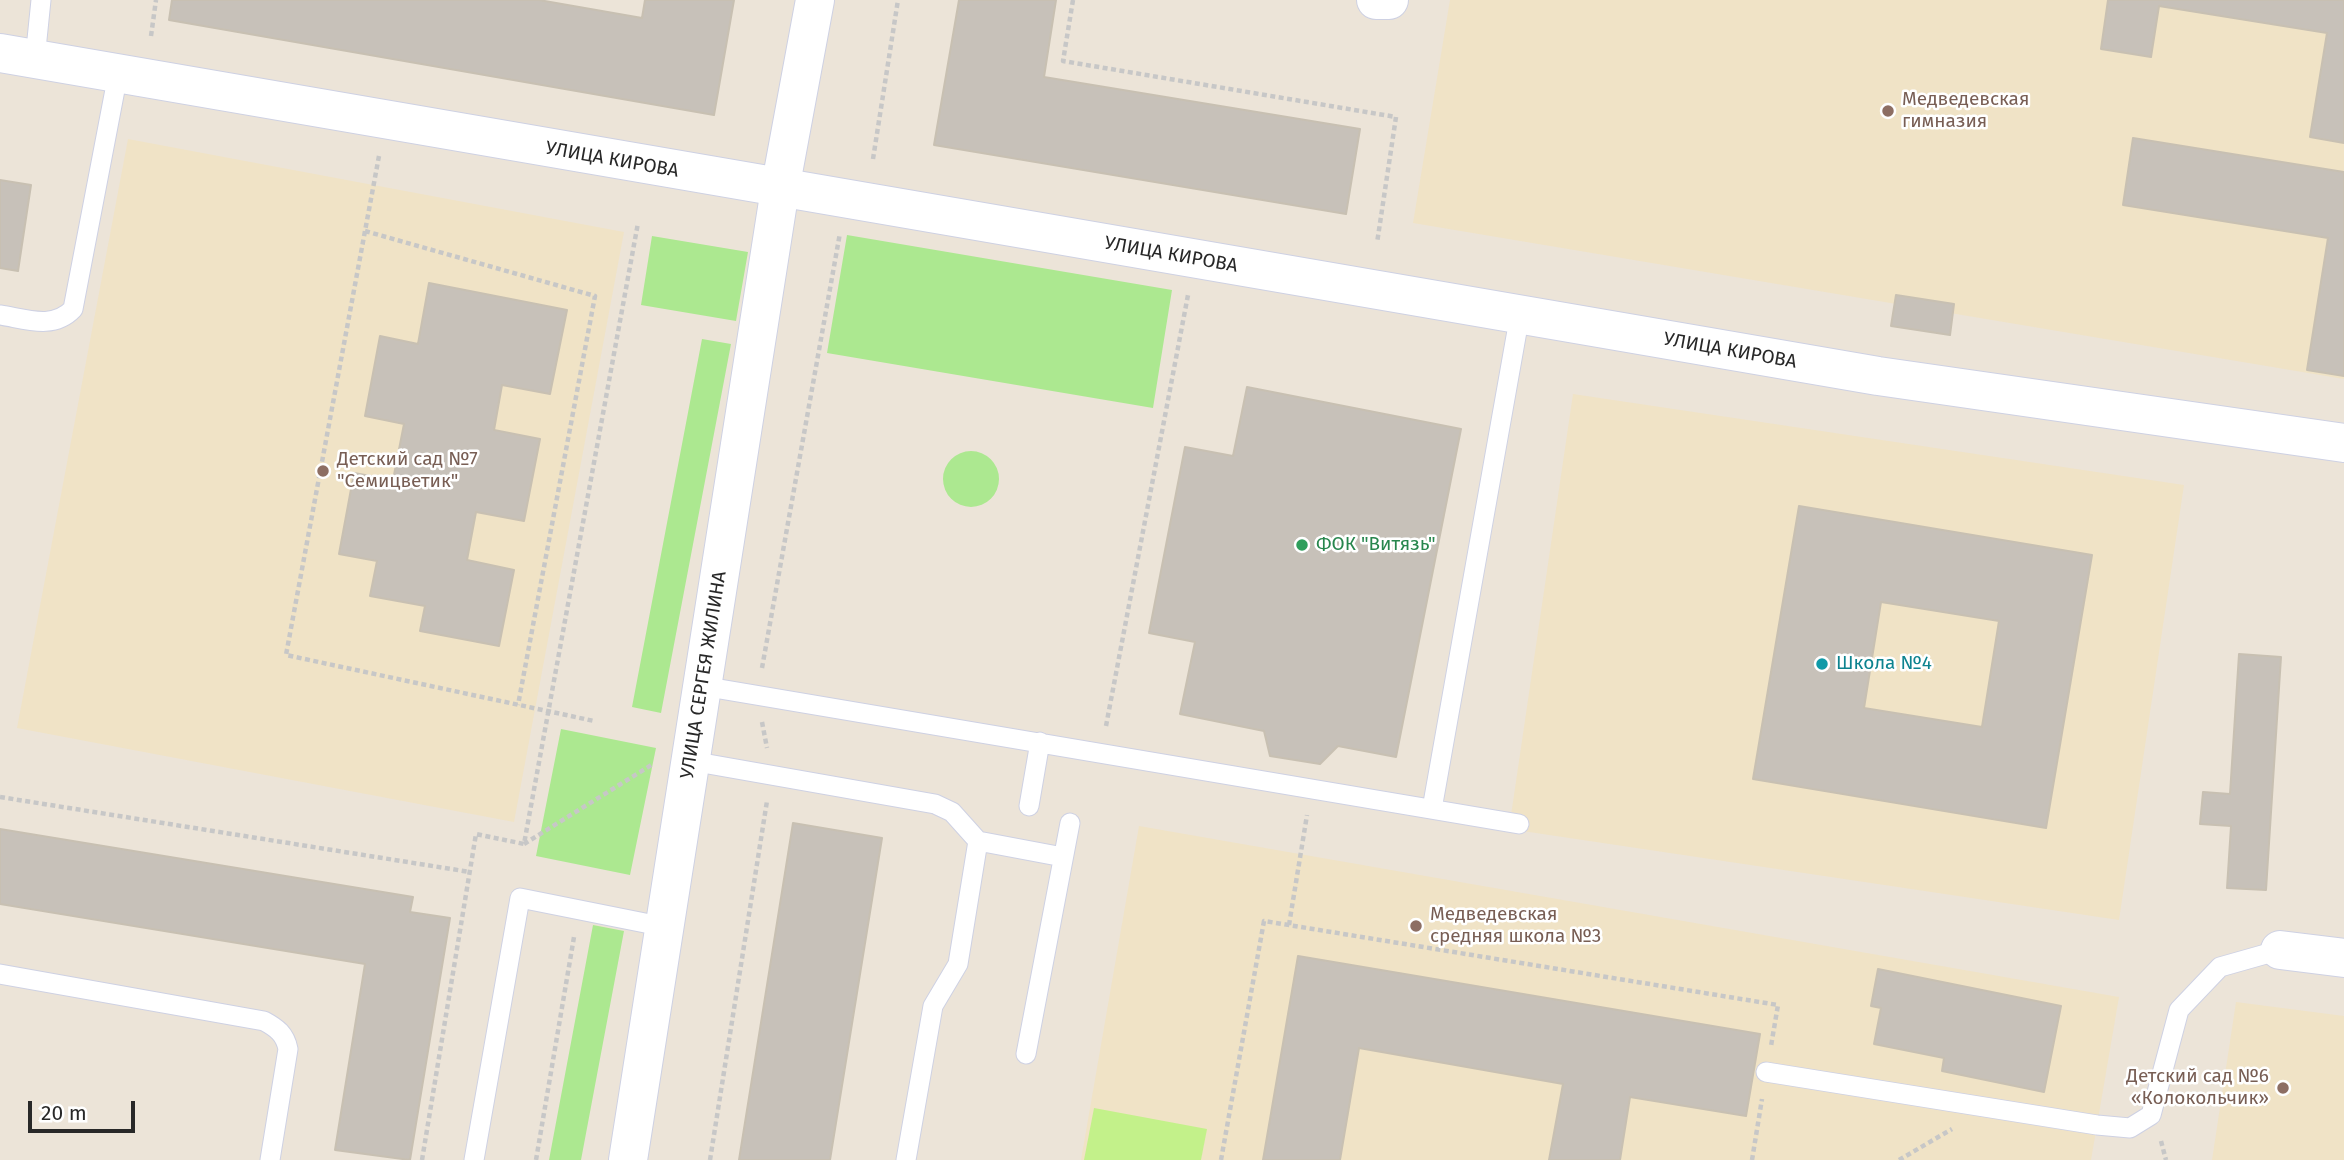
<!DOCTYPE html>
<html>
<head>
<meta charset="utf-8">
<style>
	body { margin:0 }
	#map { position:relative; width:2344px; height:1160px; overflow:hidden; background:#ece4d8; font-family:"Fira Sans",sans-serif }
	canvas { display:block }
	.scale { position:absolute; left:28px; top:1101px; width:107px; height:32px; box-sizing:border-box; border:4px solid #282828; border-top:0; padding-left:9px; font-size:21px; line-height:24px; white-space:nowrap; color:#282828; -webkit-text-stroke:5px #fff; paint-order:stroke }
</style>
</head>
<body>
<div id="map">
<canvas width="2344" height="1160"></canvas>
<div class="scale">20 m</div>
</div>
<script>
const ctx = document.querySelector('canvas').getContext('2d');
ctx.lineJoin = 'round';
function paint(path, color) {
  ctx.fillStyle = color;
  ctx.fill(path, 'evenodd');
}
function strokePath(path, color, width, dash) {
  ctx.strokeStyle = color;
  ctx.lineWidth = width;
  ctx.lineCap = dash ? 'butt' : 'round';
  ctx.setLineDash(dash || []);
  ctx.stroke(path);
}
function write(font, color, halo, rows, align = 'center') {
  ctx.font = font + ' "Fira Sans",sans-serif';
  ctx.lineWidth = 5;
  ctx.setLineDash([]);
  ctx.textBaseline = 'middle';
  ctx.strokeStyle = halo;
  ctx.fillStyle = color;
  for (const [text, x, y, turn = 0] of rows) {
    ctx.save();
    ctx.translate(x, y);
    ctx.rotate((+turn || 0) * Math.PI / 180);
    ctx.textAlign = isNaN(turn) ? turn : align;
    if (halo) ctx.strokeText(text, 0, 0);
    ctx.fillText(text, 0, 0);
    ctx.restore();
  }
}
paint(new Path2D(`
	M 1450,0 L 2344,0 L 2344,379 L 1413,223 Z
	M 128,139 L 624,232 L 514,822 L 17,728 Z
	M 1573,394 L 2184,485 L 2119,920 L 1509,829 Z
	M 1139,826 L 2119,997 L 2091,1160 L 1081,1160 Z
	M 2236,1002 L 2344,1016 L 2344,1160 L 2212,1160 Z`), '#f0e3c6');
paint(new Path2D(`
	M 847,235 L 1172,290 L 1153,408 L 827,353 Z
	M 652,236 L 748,252 L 736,321 L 641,305 Z
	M 702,339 L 731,344 L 661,713 L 632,707 Z
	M943 479a28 28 0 1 1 56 0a28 28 0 1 1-56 0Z
	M 561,729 L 656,748 L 630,875 L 536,856 Z
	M 593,925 L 624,931 L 581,1160 L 549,1160 Z`), '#ace890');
paint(new Path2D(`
	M 1094,1108 L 1207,1129 L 1201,1160 L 1084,1160 Z`), '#c3f18a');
const building = new Path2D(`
	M 172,0 L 539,0 L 642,18 L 645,0 L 734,0 L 714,115 L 169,20 Z
	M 959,0 L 1056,0 L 1044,77 L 1360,129 L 1346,214 L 934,145 Z
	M 2108,0 L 2344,0 L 2344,143 L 2310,137 L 2327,33 L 2159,6 L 2151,57 L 2101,49 Z
	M 2133,138 L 2344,172 L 2344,376 L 2307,370 L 2328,238 L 2123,205 Z
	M 0,180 L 31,185 L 18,271 L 0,268 Z
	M 429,283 L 567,310 L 550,394 L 502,385 L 494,430 L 540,439 L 524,521 L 476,512 L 467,560 L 514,570 L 499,646 L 420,631 L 425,606 L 370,596 L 377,561 L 339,554 L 354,473 L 393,480 L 404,424 L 365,416 L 380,336 L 418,344 Z
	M 1896,295 L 1954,304 L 1950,335 L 1891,326 Z
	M 1247,387 L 1461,429 L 1396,757 L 1338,746 L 1320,764 L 1270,756 L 1264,731 L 1180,714 L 1195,642 L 1149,633 L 1185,447 L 1233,456 Z
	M 1799,506 L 2092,555 L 2046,828 L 1753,779 ZM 1881,602 L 1999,621 L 1982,727 L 1864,708 Z
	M 2239,654 L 2281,657 L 2266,890 L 2227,888 L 2231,826 L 2200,824 L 2203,792 L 2230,794 Z
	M 793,823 L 882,838 L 830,1160 L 739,1160 Z
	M 0,829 L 413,897 L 410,912 L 450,918 L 410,1160 L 335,1150 L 365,964 L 0,904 Z
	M 1298,956 L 1760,1034 L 1746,1116 L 1630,1097 L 1620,1160 L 1549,1160 L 1563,1084 L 1359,1048 L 1340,1160 L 1263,1160 Z
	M 1878,969 L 2061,1006 L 2044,1092 L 1942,1071 L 1944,1058 L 1874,1044 L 1881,1008 L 1871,1006 Z`);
paint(building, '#c7c1b9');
strokePath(building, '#c8c0b2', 2);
const service = new Path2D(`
	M 35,59 L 41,0
	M 0,315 C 26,319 53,330 73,309 L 118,74
	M 702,686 L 1519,824
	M 691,761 L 935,804 L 952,812 L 978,841 L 958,964 L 933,1006 L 906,1160
	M 1029,806 L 1040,742
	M 1432,809 L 1520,314
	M 978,841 L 1063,857
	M 0,974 L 264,1021 C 277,1028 285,1034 288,1049 L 270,1160
	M 1026,1054 L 1070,823
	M 1766,1072 L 2097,1125 L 2130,1128 L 2151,1115 L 2179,1010 L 2220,967 L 2280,950
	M 474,1160 L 520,898 L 665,927`);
const minor = new Path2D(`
	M 1376,0 L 1389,0
	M 0,53 L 1878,376 L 2344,443
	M 2280,950 L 2344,958
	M 628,1160 L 780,189 L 815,0`);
strokePath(service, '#ced1e3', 21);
strokePath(minor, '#ced1e3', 40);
strokePath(new Path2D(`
	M 1073,0 L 1063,61 L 1396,117 L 1377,243
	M 151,36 L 156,0
	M 379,156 L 286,655 L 594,721
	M 873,159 L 898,0
	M 365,231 L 595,296 L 518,705
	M 762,668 L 840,233
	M 762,722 L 767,748
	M 1106,726 L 1188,295
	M 0,797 L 470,872
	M 524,844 L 653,764
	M 1289,925 L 1307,815
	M 2161,1141 L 2166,1160
	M 422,1160 L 476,834 L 524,844 L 638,223
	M 536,1160 L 574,937
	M 710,1160 L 767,801
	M 1221,1160 L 1264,921 L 1778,1005 L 1771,1046
	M 1752,1160 L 1762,1099
	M 1899,1160 L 1952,1129`), '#c7c7c7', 4.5, [5, 3.5]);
strokePath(service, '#fff', 19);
strokePath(minor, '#fff', 38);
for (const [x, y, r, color] of [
	[1888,111,7,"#8d6e63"],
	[323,471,7,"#8d6e63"],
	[1302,545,7,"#2e9e5b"],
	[1822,664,7,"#0f9aa8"],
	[1416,926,7,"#8d6e63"],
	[2283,1088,7,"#8d6e63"]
]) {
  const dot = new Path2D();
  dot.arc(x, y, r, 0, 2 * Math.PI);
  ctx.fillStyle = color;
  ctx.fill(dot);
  strokePath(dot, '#fff', 2.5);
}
write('19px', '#785e54', '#fff', [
	["Медведевская",1902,100],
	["гимназия",1902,122],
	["Детский сад №7",337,460],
	["\"Семицветик\"",337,482],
	["Медведевская",1430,915],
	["средняя школа №3",1430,937],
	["Детский сад №6",2269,1077,"right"],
	["«Колокольчик»",2269,1099,"right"]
], 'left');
write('19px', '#282828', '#fff', [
	["УЛИЦА КИРОВА",612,160,10],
	["УЛИЦА КИРОВА",1171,255,10],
	["УЛИЦА КИРОВА",1730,351,10],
	["УЛИЦА СЕРГЕЯ ЖИЛИНА",704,675,-81]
]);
write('19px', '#27864d', '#fff', [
	["ФОК \"Витязь\"",1316,545]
], 'left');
write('19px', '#0d838f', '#fff', [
	["Школа №4",1836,664]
], 'left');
</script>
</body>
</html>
